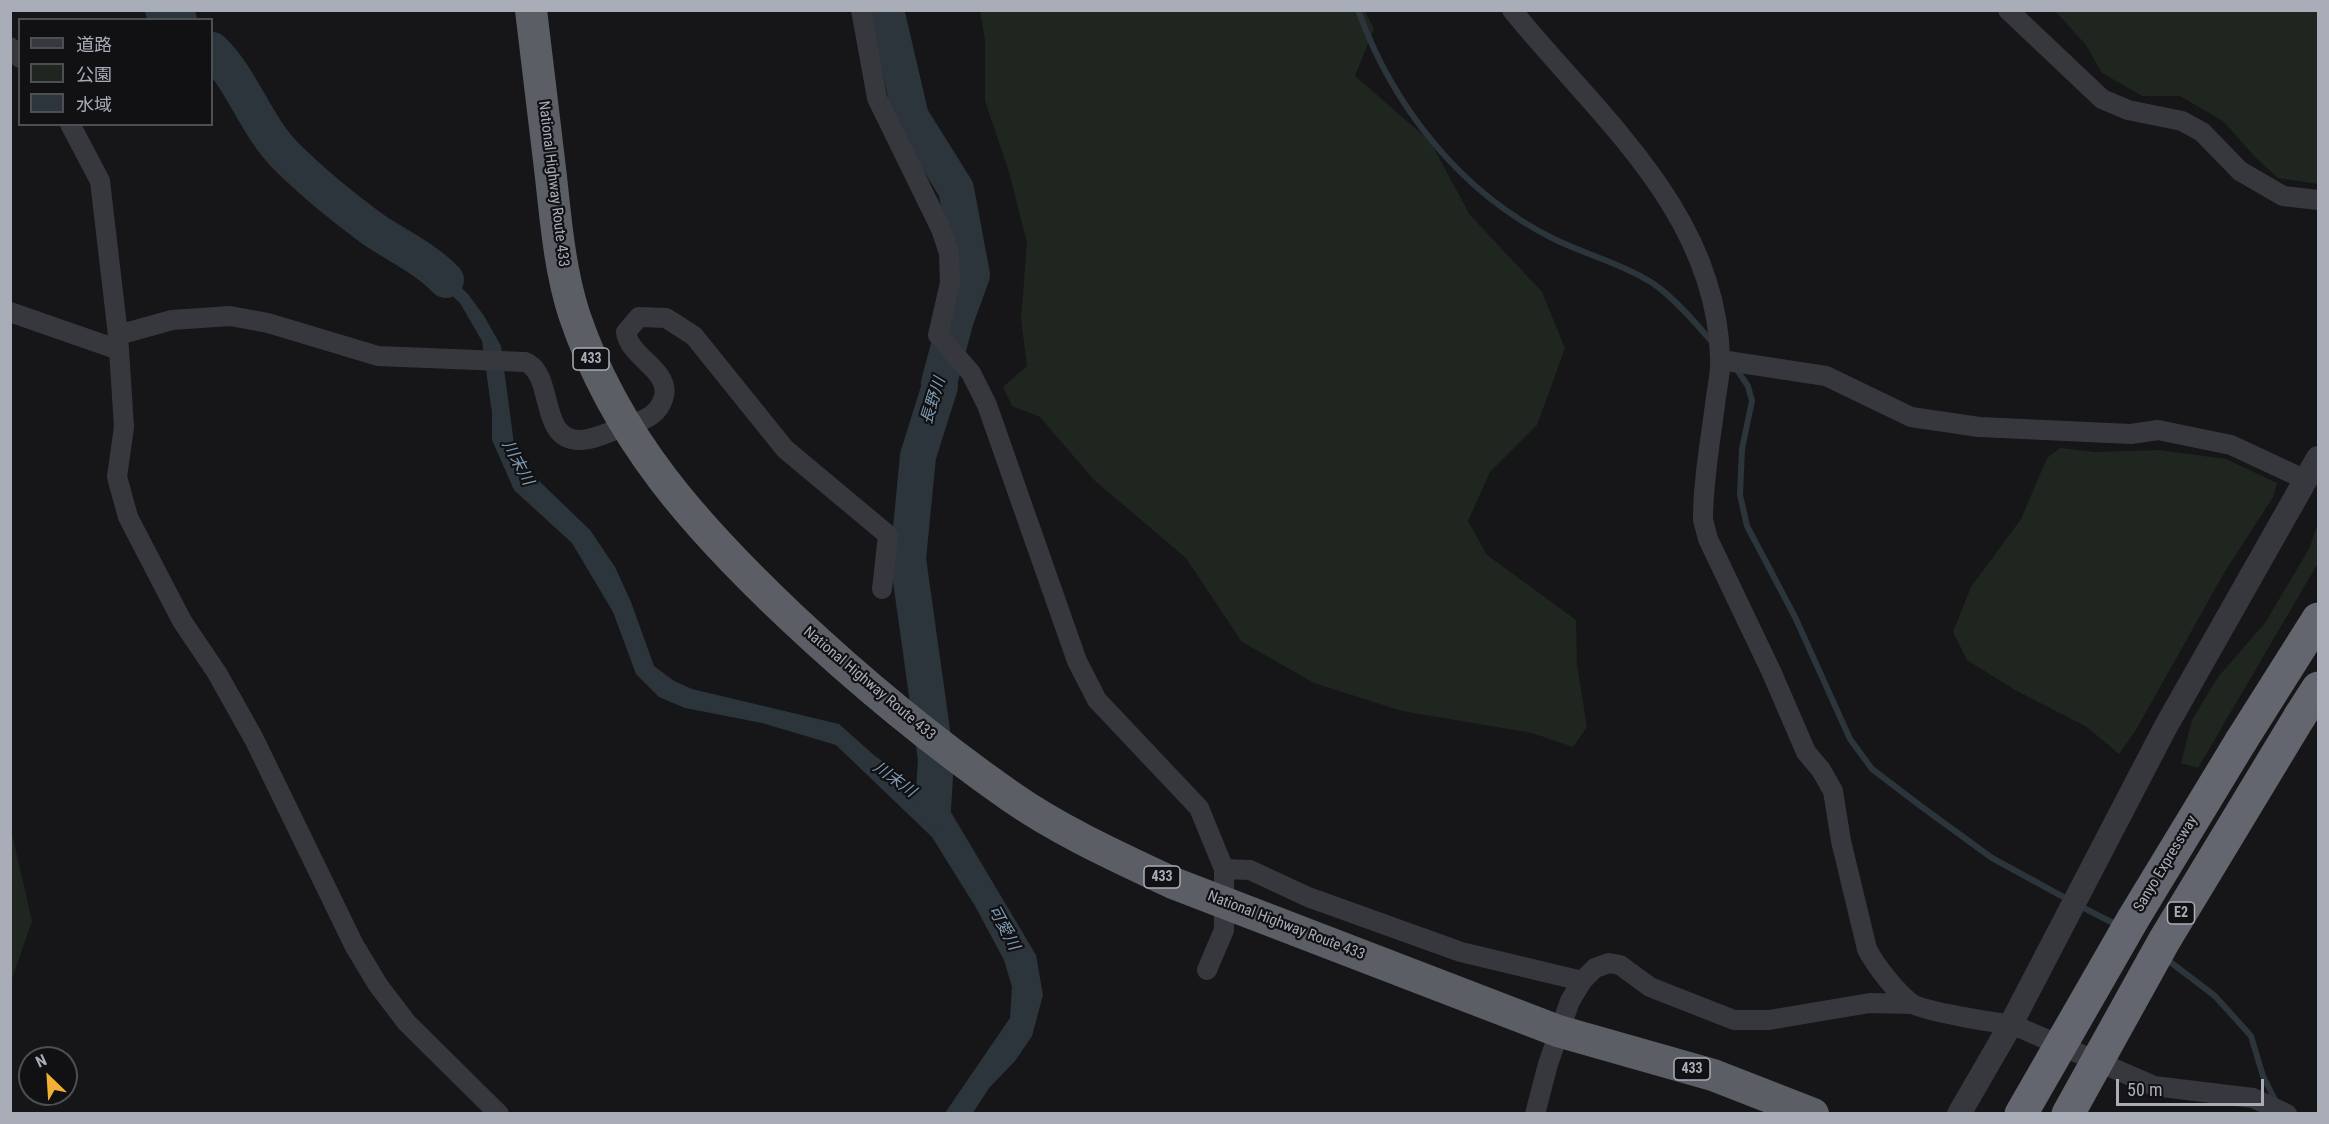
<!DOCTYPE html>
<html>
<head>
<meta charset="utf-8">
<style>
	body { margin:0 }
	#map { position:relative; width:2329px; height:1124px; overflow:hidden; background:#161618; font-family:"Roboto Condensed","Noto Sans JP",sans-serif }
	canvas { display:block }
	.frame { position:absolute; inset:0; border:12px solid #a8adb8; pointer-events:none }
	.legend { position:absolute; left:18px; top:18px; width:195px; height:108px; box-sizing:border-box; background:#111113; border:2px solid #4d4f55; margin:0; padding:8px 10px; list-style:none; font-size:18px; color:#a8adb8 }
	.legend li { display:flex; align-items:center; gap:12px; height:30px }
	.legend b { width:30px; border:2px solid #4d4f55 }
	.north { position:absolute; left:18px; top:1046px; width:60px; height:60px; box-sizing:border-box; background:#111113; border:2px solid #4d4f55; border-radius:50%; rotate:335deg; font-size:16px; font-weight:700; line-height:24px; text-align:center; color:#a8adb8 }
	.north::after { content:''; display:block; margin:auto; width:21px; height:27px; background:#f2b134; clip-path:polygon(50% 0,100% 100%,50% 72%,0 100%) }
	.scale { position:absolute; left:2116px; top:1079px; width:148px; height:27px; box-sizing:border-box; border:3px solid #a8adb8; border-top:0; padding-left:8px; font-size:18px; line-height:21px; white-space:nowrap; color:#a8adb8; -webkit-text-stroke:4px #111113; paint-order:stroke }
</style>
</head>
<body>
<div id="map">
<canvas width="2329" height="1124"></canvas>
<div class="frame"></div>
<ul class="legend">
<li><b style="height:8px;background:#37383d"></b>道路</li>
<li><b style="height:16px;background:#1e261f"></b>公園</li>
<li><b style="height:16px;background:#2c353c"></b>水域</li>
</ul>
<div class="north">N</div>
<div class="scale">50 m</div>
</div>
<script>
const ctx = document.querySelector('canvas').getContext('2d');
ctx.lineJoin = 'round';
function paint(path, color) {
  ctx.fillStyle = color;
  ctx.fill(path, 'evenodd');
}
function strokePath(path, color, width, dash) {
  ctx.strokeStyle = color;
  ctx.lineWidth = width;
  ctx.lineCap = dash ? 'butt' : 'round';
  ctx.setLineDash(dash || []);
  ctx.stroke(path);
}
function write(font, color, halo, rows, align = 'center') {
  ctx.font = font + ' "Roboto Condensed","Noto Sans JP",sans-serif';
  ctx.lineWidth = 4.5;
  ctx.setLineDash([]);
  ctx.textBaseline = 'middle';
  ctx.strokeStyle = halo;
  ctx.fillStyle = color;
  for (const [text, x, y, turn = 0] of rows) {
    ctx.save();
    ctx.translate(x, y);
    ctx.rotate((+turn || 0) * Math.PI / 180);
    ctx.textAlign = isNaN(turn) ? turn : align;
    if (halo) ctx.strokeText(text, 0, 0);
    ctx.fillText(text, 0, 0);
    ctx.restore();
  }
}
paint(new Path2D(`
	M 980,11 L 1365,11 L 1374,29 L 1355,76 L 1430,141 L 1470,215 L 1542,292 L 1565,348 L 1537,425 L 1490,472 L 1468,521 L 1487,555 L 1576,620 L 1577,664 L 1587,727 L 1573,747 L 1532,733 L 1402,711 L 1314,683 L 1242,642 L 1186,558 L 1094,480 L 1040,417 L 1012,406 L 1003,387 L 1027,366 L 1021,319 L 1027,243 L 1009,172 L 985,101 L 985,41 Z
	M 2055,11 L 2318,11 L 2318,184 L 2278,178 L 2256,158 L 2223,121 L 2180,96 L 2142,96 L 2102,73 L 2086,45 Z
	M 2060,448 L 2095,452 L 2159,450 L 2226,459 L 2277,483 L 2273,497 L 2224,573 L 2136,730 L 2119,754 L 2087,727 L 2015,690 L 1967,660 L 1953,632 L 1971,587 L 2021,519 L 2047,458 Z
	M 2318,524 L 2318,563 L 2198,768 L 2181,763 L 2192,720 L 2218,677 L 2265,623 L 2309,549 Z
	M 10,825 L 32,921 L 11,982 L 10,982 Z`), '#1e261f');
paint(new Path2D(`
	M 405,251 L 440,267 L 468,294 L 484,316 L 501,346 L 514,444 L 537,479 L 590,530 L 615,567 L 631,602 L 654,666 L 674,681 L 692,689 L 839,724 L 875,756 L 949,809 L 1036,955 L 1043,995 L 1032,1036 L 1015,1061 L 989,1088 L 973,1113 L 945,1113 L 1010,1018 L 1012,987 L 1004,960 L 975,906 L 932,837 L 836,745 L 762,723 L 685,708 L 659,697 L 636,674 L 613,612 L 572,543 L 514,490 L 492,440 L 492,413 L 482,341 L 460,303 Z`), '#2c353c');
strokePath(new Path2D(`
	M 1358,10 C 1393,107 1461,193 1554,239 C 1587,255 1623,264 1654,284 C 1675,299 1695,322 1712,342
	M 1735,367 L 1748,386 L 1752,401 L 1742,449 L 1740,495 L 1747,526 L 1795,617 L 1850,739 L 1872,769 L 1922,807 L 1992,858 L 2069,900
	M 2078,905 L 2117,925
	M 2165,958 L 2215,996 L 2251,1036 L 2263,1076 L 2276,1102`), '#2c353c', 6);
strokePath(new Path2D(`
	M 163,10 L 179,20
	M 886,10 L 911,117 L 956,189 L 972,275 L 956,319 L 939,383 L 940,386 L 918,456 L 908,559 L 936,759 L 933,809
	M 212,50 C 243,80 255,125 286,156 C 312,182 344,208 374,230 C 398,246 426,259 446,280`), '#2c353c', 36);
strokePath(new Path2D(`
	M 861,10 L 877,98 L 941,229 L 949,253 L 950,283 L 938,335 L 971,373 L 987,405 L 1077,661 L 1097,700 L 1199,808 L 1224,869 L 1250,870 L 1308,897 L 1461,952 L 1582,981
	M 1512,10 C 1597,115 1716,211 1720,357 C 1721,370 1718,384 1716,397 C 1711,438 1703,479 1703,520 L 1708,539 L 1771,671 L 1806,752 L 1821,770 L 1833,791 L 1841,841 L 1867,949 C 1875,965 1896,992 1911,1003 C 1922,1011 1994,1023 2011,1024 L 2154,1086 L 2253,1098 L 2287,1114
	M 2008,10 L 2102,99 L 2128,110 L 2182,121 L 2202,132 L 2240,171 L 2283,196 L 2318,200
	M 10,47 L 20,58
	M 70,124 L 100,181 L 118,335 L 124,427 L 117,477 L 128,517 L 182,621 L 217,673 L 254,739 L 354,945 L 378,985 L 407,1023 L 499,1114
	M 10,312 L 119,350
	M 118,335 L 172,320 L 230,316 L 268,323 L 378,356 L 525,362 C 555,373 538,440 579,440 C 594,440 609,432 623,427 C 641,421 659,417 664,396 C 670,370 629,357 626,332 L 639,317 L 666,318 L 694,336 L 785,449 L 888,535 L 882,589
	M 1721,360 L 1826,376 L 1911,417 L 1979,427 L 2131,434 L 2158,430 L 2231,445 L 2306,480
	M 1207,970 L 1224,930 L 1224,869
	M 1535,1114 L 1548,1064 L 1570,1001 L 1582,981 L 1595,968 L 1609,963 L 1620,965 L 1650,987 L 1734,1020 L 1769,1020 L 1870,1003 L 1912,1004`), '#37383d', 20);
strokePath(new Path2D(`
	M 1959,1114 L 2011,1024 L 2165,728 L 2318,458`), '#37383d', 24);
strokePath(new Path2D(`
	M 531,10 C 538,66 544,122 551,177 C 556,223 560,270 574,314 C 616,439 697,528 790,616 C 859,681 933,742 1010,796 C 1060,831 1118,857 1173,883 L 1558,1031 L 1713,1075 L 1813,1114`), '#5b5e65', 32);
strokePath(new Path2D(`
	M 2300,716 L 2318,688
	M 2241,741 L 2318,619`), '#63666e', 33);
strokePath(new Path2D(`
	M 2021,1114 L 2133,919 L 2241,741
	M 2068,1114 L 2164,941 L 2300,716`), '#63666e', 33);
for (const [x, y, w] of [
	[591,359,36],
	[1162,877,36],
	[2181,913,27],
	[1692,1069,36]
]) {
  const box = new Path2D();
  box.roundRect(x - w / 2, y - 11, w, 22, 4.5);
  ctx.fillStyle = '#111113';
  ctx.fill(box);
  strokePath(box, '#a8adb8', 1.5);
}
write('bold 14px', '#a8adb8', null, [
	["433",591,359],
	["433",1162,877],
	["E2",2181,913],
	["433",1692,1069]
]);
write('15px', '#a8adb8', '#111113', [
	["National Highway Route 433",553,184,83],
	["National Highway Route 433",869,684,40],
	["Sanyo Expressway",2166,864,-59],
	["National Highway Route 433",1286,926,21]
]);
write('italic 16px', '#7f9bb3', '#111113', [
	["長野川",934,401,-73],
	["川末川",517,463,62],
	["川末川",894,780,36],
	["可愛川",1003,928,62]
]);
</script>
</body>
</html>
